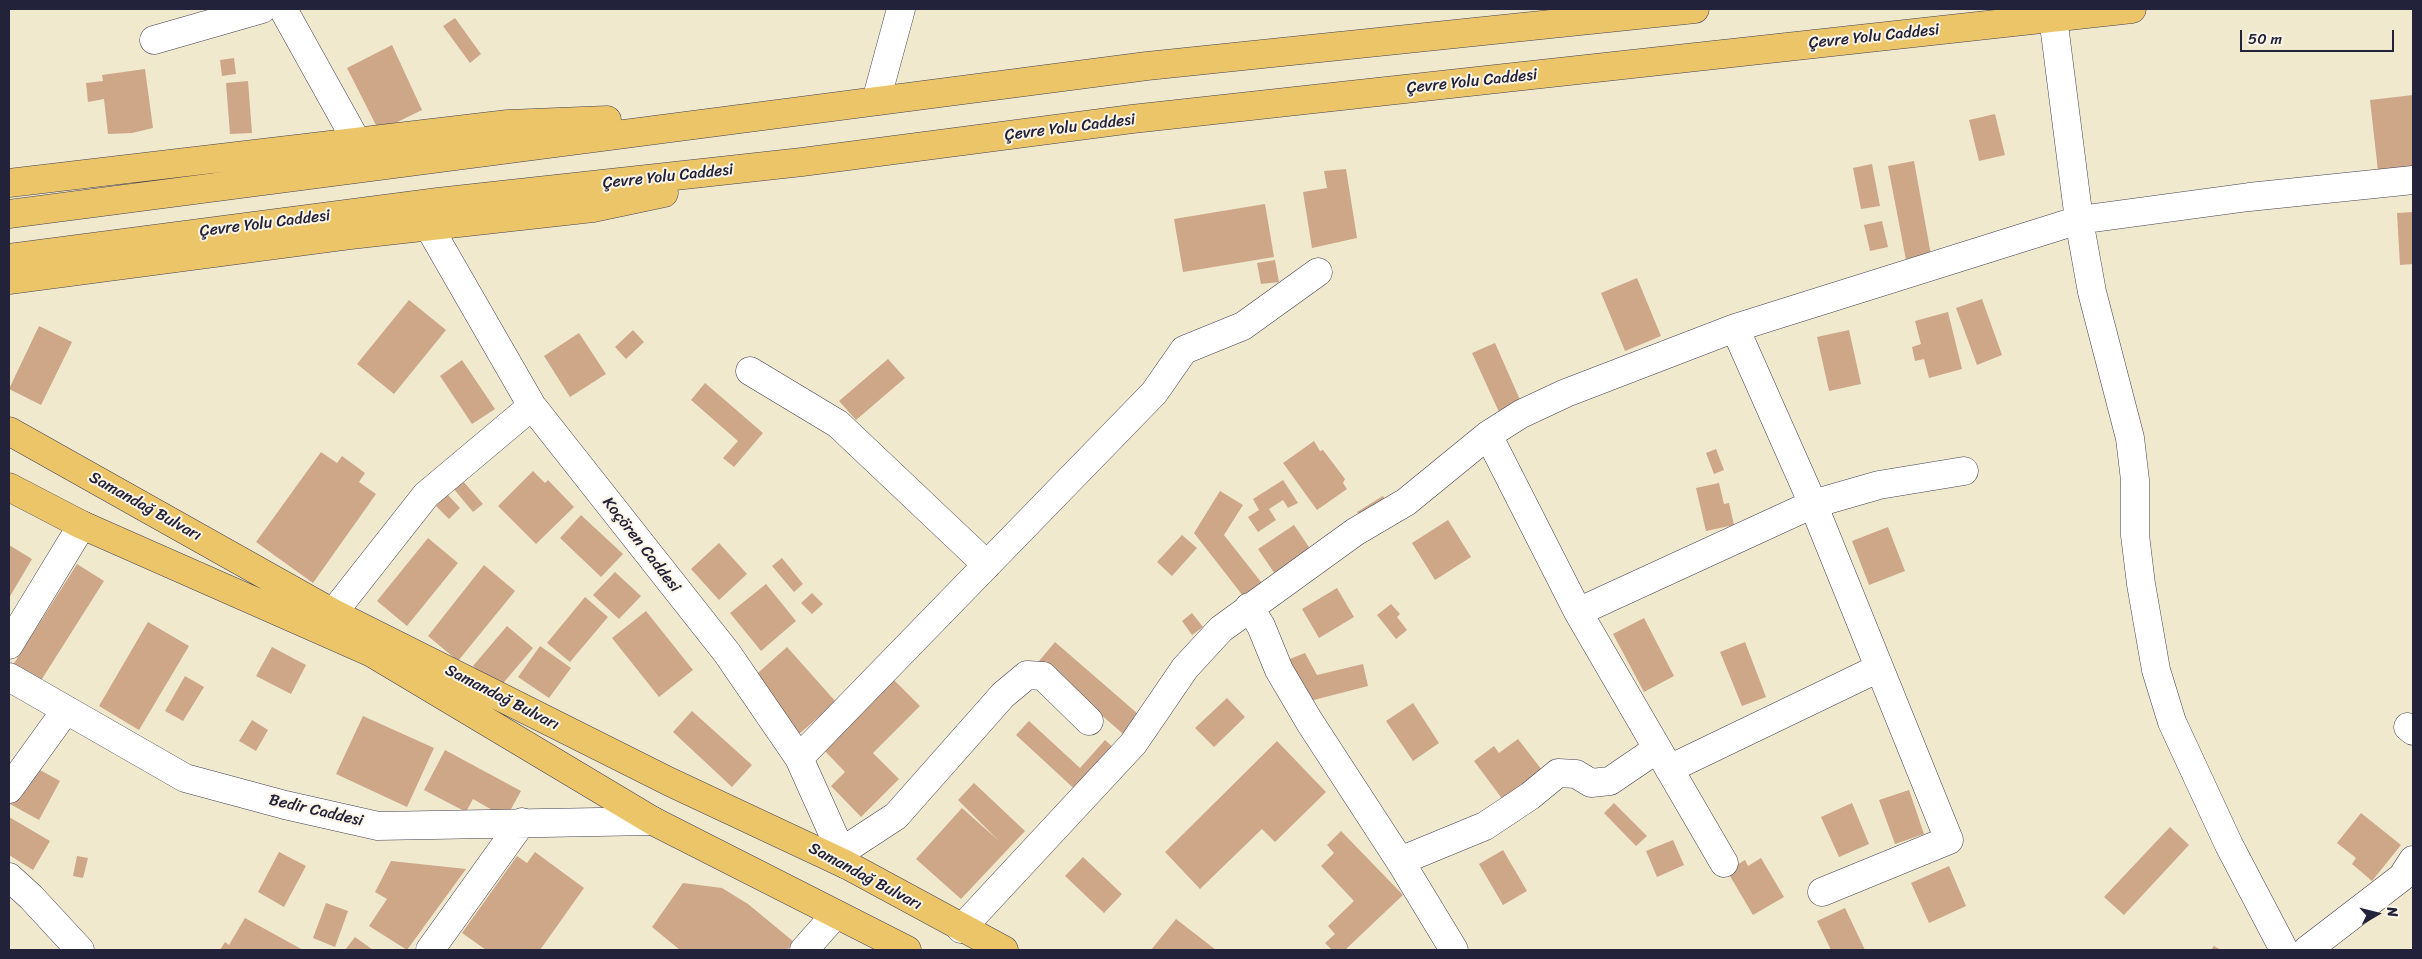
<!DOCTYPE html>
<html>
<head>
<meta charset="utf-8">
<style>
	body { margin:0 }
	#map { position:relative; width:2422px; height:959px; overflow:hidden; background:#f0e9ce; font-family:Sriracha,sans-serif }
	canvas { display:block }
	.frame { position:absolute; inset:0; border:10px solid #22223b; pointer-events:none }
	.north { position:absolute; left:2352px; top:889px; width:50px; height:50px; -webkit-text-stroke:4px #fcf5e5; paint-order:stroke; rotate:82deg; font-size:14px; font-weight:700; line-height:20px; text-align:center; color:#22223b }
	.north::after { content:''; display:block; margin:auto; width:18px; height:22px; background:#22223b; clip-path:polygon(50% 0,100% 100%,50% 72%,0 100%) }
	.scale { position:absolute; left:2240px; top:30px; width:154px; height:22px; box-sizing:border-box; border:2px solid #22223b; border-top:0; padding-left:6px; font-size:15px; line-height:18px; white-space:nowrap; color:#22223b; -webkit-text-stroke:4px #fcf5e5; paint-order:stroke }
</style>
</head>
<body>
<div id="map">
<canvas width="2422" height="959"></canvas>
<div class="frame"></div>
<div class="north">N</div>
<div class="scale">50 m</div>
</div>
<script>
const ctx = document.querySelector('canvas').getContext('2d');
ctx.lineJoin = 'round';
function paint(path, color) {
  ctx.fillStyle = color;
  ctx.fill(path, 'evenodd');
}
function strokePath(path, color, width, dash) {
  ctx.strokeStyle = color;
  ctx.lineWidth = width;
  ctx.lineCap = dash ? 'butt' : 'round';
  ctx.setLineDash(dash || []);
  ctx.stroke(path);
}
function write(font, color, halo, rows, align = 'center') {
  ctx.font = font + ' Sriracha,sans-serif';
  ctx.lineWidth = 4;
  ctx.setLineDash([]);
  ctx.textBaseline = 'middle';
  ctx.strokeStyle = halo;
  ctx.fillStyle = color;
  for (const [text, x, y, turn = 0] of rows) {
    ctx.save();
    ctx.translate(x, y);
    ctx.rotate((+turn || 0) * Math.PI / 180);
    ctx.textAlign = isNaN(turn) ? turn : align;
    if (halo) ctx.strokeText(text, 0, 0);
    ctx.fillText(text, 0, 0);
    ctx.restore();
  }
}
paint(new Path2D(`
	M 455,18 L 481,54 L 470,63 L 443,26 Z
	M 392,45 L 422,110 L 379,131 L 347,68 Z
	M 234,58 L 236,74 L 222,76 L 220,60 Z
	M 145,69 L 153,128 L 132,133 L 108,134 L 104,99 L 88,102 L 86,83 L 103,81 L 102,75 Z
	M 248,81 L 252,133 L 230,134 L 226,83 Z
	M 2413,95 L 2413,167 L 2378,171 L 2370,100 Z
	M 1995,114 L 2005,155 L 1979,161 L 1969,120 Z
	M 1914,161 L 1931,255 L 1906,260 L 1888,166 Z
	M 1872,164 L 1880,206 L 1861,209 L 1853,168 Z
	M 1346,169 L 1357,238 L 1312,248 L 1303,192 L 1327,188 L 1324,171 Z
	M 1265,204 L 1274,257 L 1183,272 L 1174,219 Z
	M 2413,212 L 2413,264 L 2400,265 L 2397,213 Z
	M 1882,221 L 1888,247 L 1870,251 L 1864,225 Z
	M 1275,260 L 1279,282 L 1261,284 L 1257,263 Z
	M 1637,278 L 1661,336 L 1625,351 L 1601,293 Z
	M 1982,299 L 2002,355 L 1977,365 L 1956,308 Z
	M 409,300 L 446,330 L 394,394 L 357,364 Z
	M 1948,312 L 1962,369 L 1929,378 L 1924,359 L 1915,361 L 1912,347 L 1921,344 L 1915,321 Z
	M 39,326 L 72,342 L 41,405 L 9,389 Z
	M 633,330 L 644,342 L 626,359 L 615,347 Z
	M 1849,330 L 1861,384 L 1829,391 L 1817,337 Z
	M 579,333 L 606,374 L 570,397 L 544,356 Z
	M 1495,343 L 1521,402 L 1499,412 L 1472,353 Z
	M 888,359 L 905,378 L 856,420 L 839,401 Z
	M 462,360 L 495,409 L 472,424 L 440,376 Z
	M 705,383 L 763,433 L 734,467 L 723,458 L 738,441 L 691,400 Z
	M 1314,441 L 1320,451 L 1323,450 L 1345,479 L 1343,483 L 1347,489 L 1317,510 L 1283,463 Z
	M 1716,449 L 1724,470 L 1714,474 L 1706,453 Z
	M 321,452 L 337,463 L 342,456 L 365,473 L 359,482 L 376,494 L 313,583 L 256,542 Z
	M 533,471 L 545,483 L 548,480 L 574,507 L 536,544 L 498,506 Z
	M 462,480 L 483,504 L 473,512 L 453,488 Z
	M 1283,480 L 1298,503 L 1288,508 L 1283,500 L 1269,509 L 1276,520 L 1258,532 L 1248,517 L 1259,510 L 1253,499 Z
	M 1719,483 L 1724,504 L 1729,503 L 1734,525 L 1706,531 L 1696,488 Z
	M 1220,491 L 1243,505 L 1224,535 L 1265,587 L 1247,601 L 1194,533 Z
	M 447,494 L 460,508 L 449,519 L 436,506 Z
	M 1383,496 L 1388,505 L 1362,520 L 1357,512 Z
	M 581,515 L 623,554 L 601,577 L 560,538 Z
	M 1448,520 L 1471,557 L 1435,580 L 1412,543 Z
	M 1294,525 L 1313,553 L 1277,577 L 1258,549 Z
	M 1888,527 L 1905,571 L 1869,585 L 1852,541 Z
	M 1182,535 L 1197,548 L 1172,576 L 1157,562 Z
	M 428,538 L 458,563 L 407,626 L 377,601 Z
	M 719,543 L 747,574 L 719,600 L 691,569 Z
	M 9,545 L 32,559 L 9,598 Z
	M 782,558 L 803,584 L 794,592 L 772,566 Z
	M 77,564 L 104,581 L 40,682 L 13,665 Z
	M 484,565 L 515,591 L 458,661 L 428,636 Z
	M 615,572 L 641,596 L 619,619 L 593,595 Z
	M 766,584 L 796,621 L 761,651 L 730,613 Z
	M 1337,588 L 1354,617 L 1319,638 L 1302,609 Z
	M 812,593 L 823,604 L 812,614 L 801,603 Z
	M 585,597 L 608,617 L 570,662 L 547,643 Z
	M 1391,604 L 1400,614 L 1397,617 L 1407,630 L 1396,639 L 1377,615 Z
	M 646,611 L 693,670 L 659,697 L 612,638 Z
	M 1192,613 L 1203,627 L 1192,635 L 1182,621 Z
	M 1644,618 L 1674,676 L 1644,692 L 1613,634 Z
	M 148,622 L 189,646 L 139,730 L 99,706 Z
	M 507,626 L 533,648 L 499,688 L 473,666 Z
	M 1055,642 L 1145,720 L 1129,739 L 1039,661 Z
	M 1745,642 L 1766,697 L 1742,706 L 1720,652 Z
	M 540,646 L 571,668 L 549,698 L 518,677 Z
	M 272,647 L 306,665 L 291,694 L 256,676 Z
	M 787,647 L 836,702 L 799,734 L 750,680 Z
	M 1305,653 L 1317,675 L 1363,664 L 1368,686 L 1306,702 L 1282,662 Z
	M 185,676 L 204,687 L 183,721 L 165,711 Z
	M 892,678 L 920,706 L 873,753 L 899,779 L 861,817 L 831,786 L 845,772 L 822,748 Z
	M 1227,698 L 1245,717 L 1214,747 L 1195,728 Z
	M 1413,703 L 1439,743 L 1413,761 L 1386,721 Z
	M 692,711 L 752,765 L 732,787 L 673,732 Z
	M 363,716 L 434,748 L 407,807 L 336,774 Z
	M 252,720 L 268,730 L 256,751 L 239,741 Z
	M 1029,721 L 1080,768 L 1105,740 L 1119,753 L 1081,795 L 1016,735 Z
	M 1518,739 L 1545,774 L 1506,804 L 1474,761 L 1494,746 L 1499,753 Z
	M 1277,741 L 1326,792 L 1275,842 L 1262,829 L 1200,889 L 1165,852 Z
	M 445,750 L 521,791 L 506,818 L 473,799 L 466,812 L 424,790 Z
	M 31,765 L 60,781 L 39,820 L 10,804 Z
	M 974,783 L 1025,831 L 961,899 L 916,859 L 962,808 L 999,841 L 958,800 Z
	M 1909,790 L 1924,834 L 1895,844 L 1879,800 Z
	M 1614,803 L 1647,836 L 1636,846 L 1604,813 Z
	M 1852,803 L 1869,844 L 1839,857 L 1821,817 Z
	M 2361,813 L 2401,845 L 2372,881 L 2352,864 L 2356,858 L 2337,843 Z
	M 9,817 L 50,841 L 33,870 L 9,855 Z
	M 2170,827 L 2189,845 L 2124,915 L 2104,897 Z
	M 1341,831 L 1403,895 L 1345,950 L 1332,950 L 1325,943 L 1335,934 L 1328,926 L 1354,901 L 1321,866 L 1334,853 L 1327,845 Z
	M 1673,840 L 1684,865 L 1657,877 L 1646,851 Z
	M 1503,850 L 1527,891 L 1503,905 L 1479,864 Z
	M 279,852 L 306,866 L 284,907 L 258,892 Z
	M 535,852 L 584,888 L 540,950 L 486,950 L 462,933 L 517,856 L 527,863 Z
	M 77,856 L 88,858 L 83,878 L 73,876 Z
	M 1083,857 L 1122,894 L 1104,913 L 1065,876 Z
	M 1761,858 L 1784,897 L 1753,915 L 1727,871 L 1745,860 L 1748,866 Z
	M 391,861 L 466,869 L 407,950 L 369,926 L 387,899 L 375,892 Z
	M 1949,866 L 1966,906 L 1929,923 L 1911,883 Z
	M 683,883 L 722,888 L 748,904 L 794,942 L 787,950 L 680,950 L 652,927 Z
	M 326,903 L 348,911 L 335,947 L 313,938 Z
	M 1845,908 L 1865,950 L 1831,950 L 1817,921 Z
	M 245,918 L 303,950 L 220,950 L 225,942 L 229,945 Z
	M 1176,919 L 1216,950 L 1151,950 Z
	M 355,937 L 373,950 L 345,950 Z
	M 2214,946 L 2221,950 L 2211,950 Z`), '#cda788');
const minor = new Path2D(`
	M 283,9 L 357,142
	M 2053,17 L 2079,220 L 2092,292 L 2130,438 L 2135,480 L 2135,535 L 2141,584 L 2156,670 L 2172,722 L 2229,845 L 2284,950
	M 154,40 L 262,9
	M 876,101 L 901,9
	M 429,227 L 532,406 L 727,653 L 799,758 L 847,865
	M 1735,328 L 1813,504 L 1949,840 L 1822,892
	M 750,371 L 838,424 L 987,565
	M 1488,435 L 1578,612 L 1724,863
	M 1249,607 L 1261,626 L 1279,670 L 1309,721 L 1400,861 L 1454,950
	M 1578,612 L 1813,504 L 1879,485 L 1964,471
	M 333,613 L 426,495 L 532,406
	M 9,645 L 82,525
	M 9,677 L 185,778 L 285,805 L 378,826 L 653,821
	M 2408,727 L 2413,731
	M 799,758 L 1154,393 L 1184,350 L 1243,326 L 1318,272
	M 1669,769 L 1879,668
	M 9,789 L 66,710
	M 841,852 L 896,816 L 1003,695 L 1027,675 L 1043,676 L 1089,721
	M 1400,861 L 1485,826 L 1530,796 L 1558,773 L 1576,774 L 1591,783 L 1610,781 L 1657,749
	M 9,877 L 31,897 L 80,950
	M 961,929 L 1133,744 L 1185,668 L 1221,629 L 1355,532 L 1406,502 L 1488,435 L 1521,414 L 1566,393 L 1735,328 L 2079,220 L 2249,197 L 2413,180
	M 430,950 L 522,822
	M 804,950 L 835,915
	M 2307,950 L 2402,877 L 2413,860`);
const highway = new Path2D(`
	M 9,183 L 508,124 L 607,120
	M 9,214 L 1147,66 L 1695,9
	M 9,258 L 438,202 L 802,162 L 1132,119 L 2132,9
	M 9,280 L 350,235 L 593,208 L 664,193
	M 9,431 L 333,613 L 670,782 L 847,865 L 1004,950
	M 9,487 L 82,525 L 372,653 L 653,821 L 907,950`);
strokePath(minor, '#414051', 29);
strokePath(highway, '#414051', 29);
strokePath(minor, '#fff', 28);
strokePath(highway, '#edc569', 28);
write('16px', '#22223b', '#fcf5e5', [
	["Çevre Yolu Caddesi",1874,37,-6],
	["Çevre Yolu Caddesi",1472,82,-6],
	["Çevre Yolu Caddesi",1070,128,-7],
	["Çevre Yolu Caddesi",668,177,-6],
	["Çevre Yolu Caddesi",265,224,-7],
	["Samandağ Bulvarı",145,507,29],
	["Koçören Caddesi",641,545,52],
	["Samandağ Bulvarı",502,698,27],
	["Bedir Caddesi",316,811,13],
	["Samandağ Bulvarı",865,877,28]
]);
</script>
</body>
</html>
